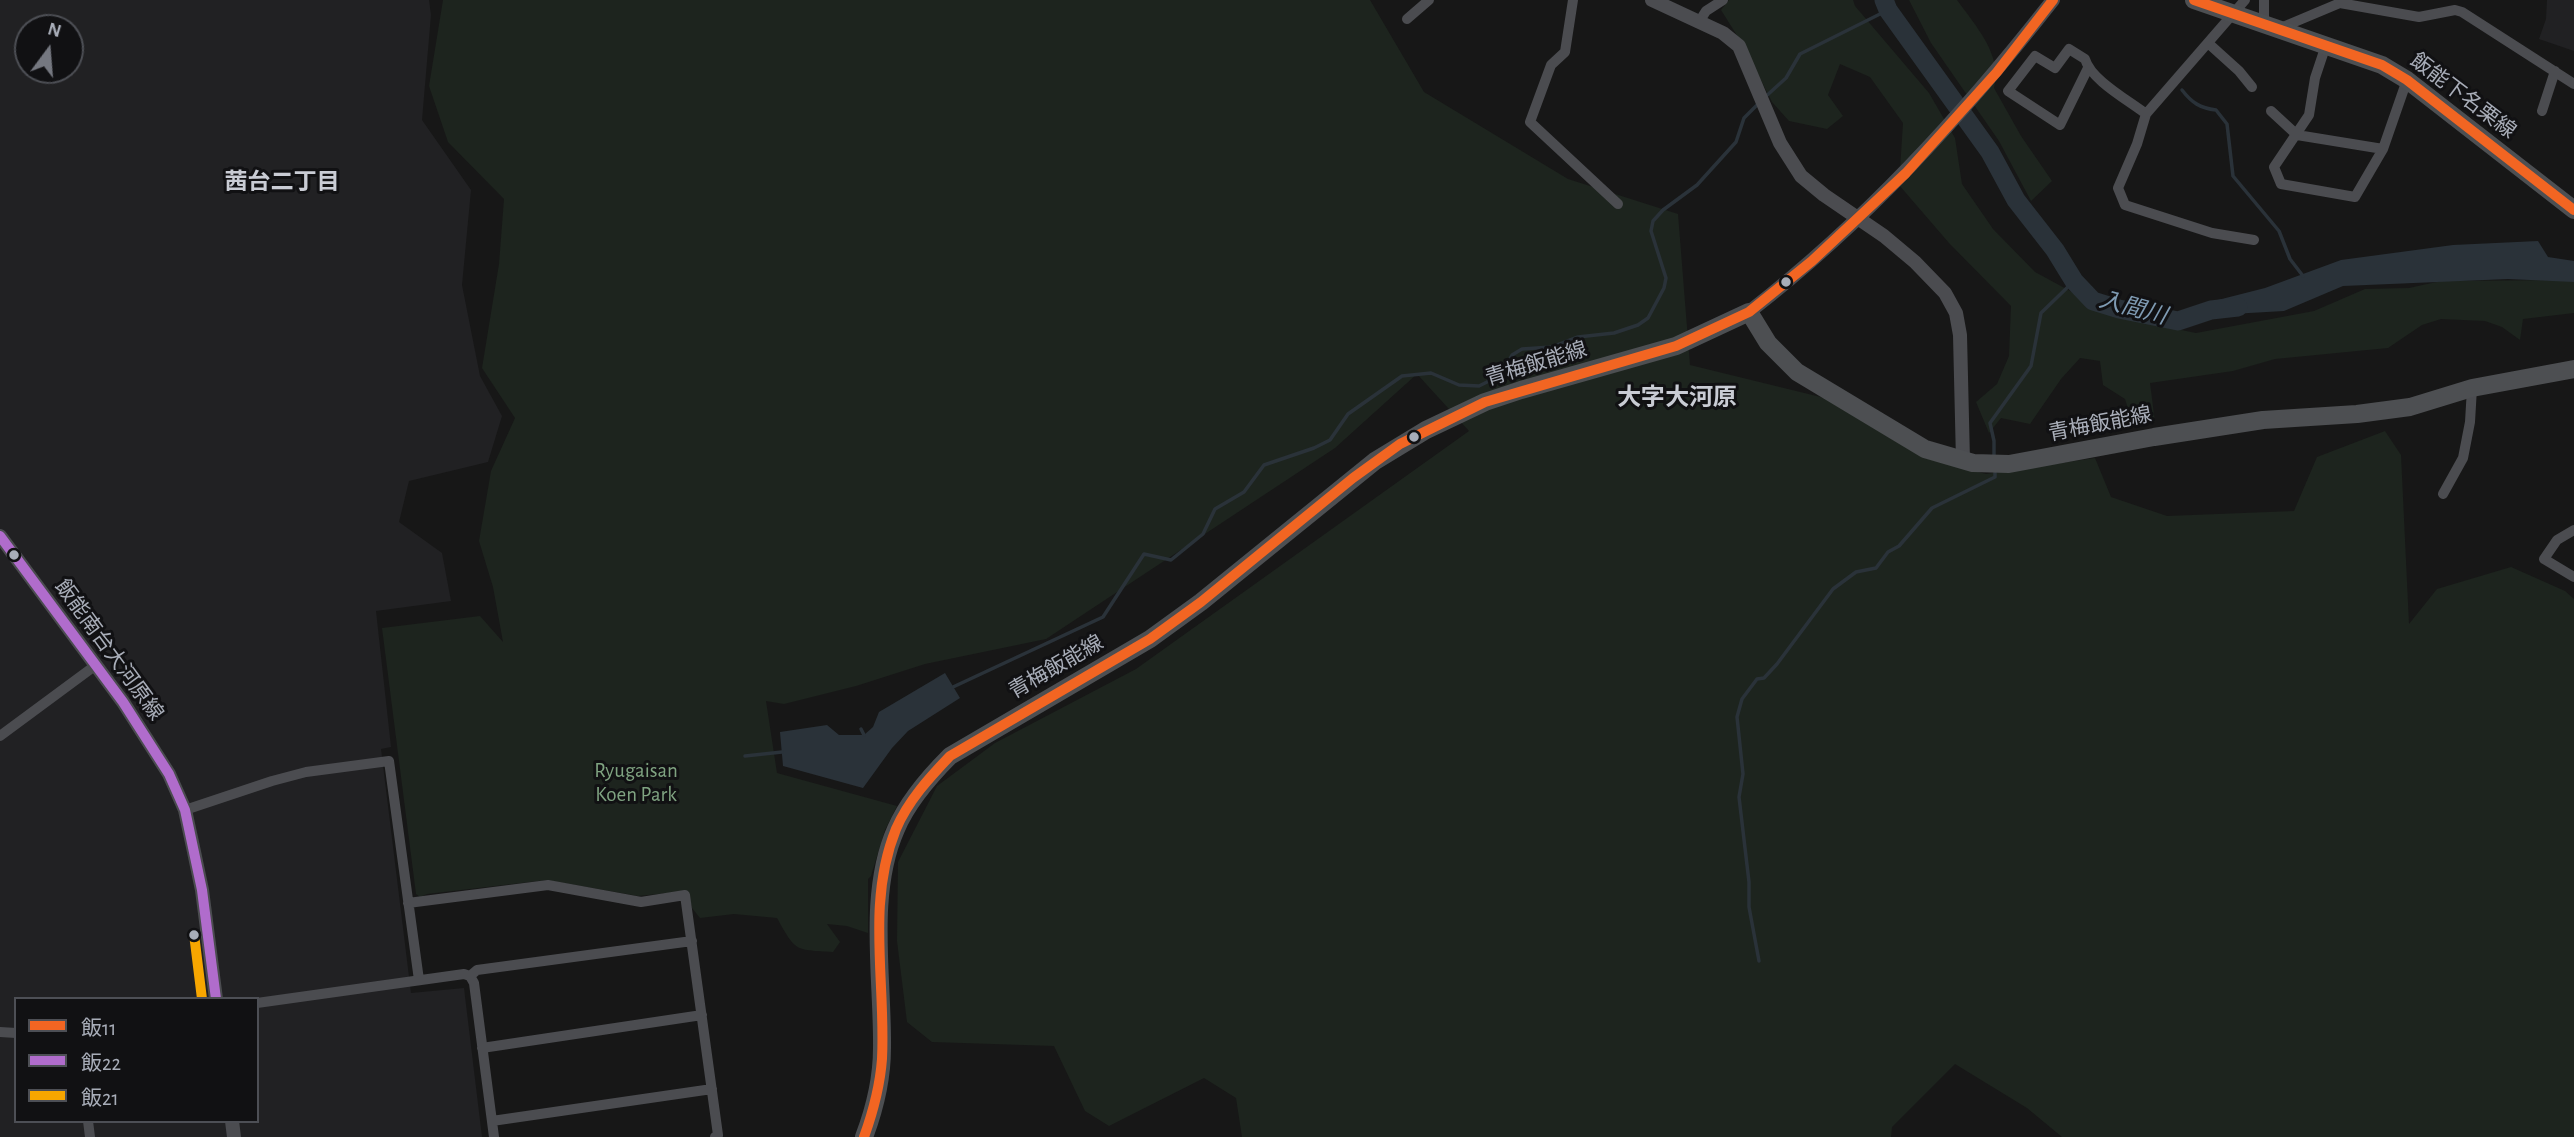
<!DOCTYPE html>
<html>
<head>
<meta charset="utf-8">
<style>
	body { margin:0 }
	#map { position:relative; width:2574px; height:1137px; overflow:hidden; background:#171717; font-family:"Alegreya Sans","Noto Sans JP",sans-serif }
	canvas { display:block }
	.legend { position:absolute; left:14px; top:997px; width:245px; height:126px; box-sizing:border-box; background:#111113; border:2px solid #4d4f55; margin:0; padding:9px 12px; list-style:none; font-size:21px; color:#a8adb8 }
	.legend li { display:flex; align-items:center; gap:14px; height:35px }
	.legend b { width:35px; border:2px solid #4d4f55 }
	.north { position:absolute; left:14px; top:14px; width:70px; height:70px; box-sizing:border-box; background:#111113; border:2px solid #4d4f55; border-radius:50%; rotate:16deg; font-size:19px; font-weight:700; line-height:28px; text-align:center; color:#a8adb8 }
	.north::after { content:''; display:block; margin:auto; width:24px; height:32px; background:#757880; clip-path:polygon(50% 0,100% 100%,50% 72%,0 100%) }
</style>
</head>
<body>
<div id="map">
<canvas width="2574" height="1137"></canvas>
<ul class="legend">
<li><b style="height:9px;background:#f26522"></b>飯11</li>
<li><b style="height:9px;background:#b06ccc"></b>飯22</li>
<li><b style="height:9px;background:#f7a600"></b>飯21</li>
</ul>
<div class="north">N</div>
</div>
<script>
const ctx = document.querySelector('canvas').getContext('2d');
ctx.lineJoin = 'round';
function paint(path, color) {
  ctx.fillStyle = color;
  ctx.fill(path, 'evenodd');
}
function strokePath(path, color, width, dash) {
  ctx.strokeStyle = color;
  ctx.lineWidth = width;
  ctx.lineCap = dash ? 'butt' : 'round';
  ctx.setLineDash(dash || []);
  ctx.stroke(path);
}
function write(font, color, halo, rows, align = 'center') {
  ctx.font = font + ' "Alegreya Sans","Noto Sans JP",sans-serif';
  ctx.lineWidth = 6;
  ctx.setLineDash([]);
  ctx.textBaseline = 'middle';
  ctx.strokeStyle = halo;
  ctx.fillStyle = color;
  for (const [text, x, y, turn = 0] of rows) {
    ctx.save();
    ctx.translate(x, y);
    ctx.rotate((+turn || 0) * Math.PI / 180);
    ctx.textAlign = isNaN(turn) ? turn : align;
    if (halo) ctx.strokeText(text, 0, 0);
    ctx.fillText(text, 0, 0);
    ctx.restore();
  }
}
paint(new Path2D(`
	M 0,0 L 429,0 L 431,15 L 422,120 L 471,190 L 462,285 L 480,376 L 502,416 L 488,462 L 409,481 L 399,522 L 442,553 L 451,601 L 376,611 L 391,747 L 381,749 L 411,993 L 464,988 L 482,1137 L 0,1137 ZM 28,28 L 70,28 L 70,70 L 28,70 ZM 16,999 L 257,999 L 257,1121 L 16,1121 Z
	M 2547,0 L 2574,0 L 2574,51 L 2539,39 L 2546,19 Z`), '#212123');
paint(new Path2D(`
	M 443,0 L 1370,0 L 1424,92 L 1568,179 L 1678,214 L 1690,365 L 1841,402 L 1925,458 L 1986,474 L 2095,458 L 2111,497 L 2167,516 L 2294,511 L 2317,457 L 2385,431 L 2401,455 L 2409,624 L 2437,589 L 2511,567 L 2565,591 L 2574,599 L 2574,1137 L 2062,1137 L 2027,1108 L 1955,1064 L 1892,1127 L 1891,1137 L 1242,1137 L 1236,1098 L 1204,1078 L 1109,1126 L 1085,1111 L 1054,1046 L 932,1042 L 907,1022 L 897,941 L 898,862 L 937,786 L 995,743 L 1136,669 L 1469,431 L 1417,374 L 1335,448 L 1046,639 L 925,664 L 856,686 L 784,704 L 766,701 L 777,773 L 897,806 L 885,830 L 871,876 L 868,879 L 868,933 L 847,926 L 827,924 L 840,942 L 833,952 C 795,950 796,952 777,918 L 734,914 L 700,918 L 692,908 L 688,891 L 638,896 L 547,880 L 427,894 L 420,897 L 416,894 L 382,628 L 480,616 L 503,642 L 493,587 L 479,541 L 491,471 L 515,418 L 482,368 L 499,264 L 504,199 L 448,142 L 429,86 Z
	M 1729,0 L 1853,0 L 1855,6 L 1929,93 L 1955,138 L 1962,184 L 1993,229 L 2035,272 L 2118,317 L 2196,333 L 2314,311 L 2365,289 L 2409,288 L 2441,281 L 2564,280 L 2574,282 L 2574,313 L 2523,319 L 2520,340 L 2502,327 L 2485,321 L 2441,319 L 2422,325 L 2388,348 L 2275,359 L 2233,371 L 2150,383 L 2155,422 L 2133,425 L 2125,399 L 2103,385 L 2100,361 L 2080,358 L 2061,379 L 2030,424 L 2001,418 L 1989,433 L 1976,402 L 1997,384 L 2009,356 L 2011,306 L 1949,243 L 1899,185 L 1903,123 L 1870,77 L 1840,64 L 1828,95 L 1843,116 L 1827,129 L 1789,121 L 1772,102 L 1743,45 L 1721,10 Z
	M 1909,0 L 1957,0 C 1975,25 2003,55 1994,88 L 2021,136 L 2052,181 L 2031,201 L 1999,141 L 1931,43 Z`), '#1d241e');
paint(new Path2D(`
	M 2538,241 L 2548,257 L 2574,261 L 2574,282 L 2508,279 L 2343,286 L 2284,311 L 2214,315 L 2210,302 L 2265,288 L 2341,260 L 2453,245 Z
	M 945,673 L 960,698 L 908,731 L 892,748 L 863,788 L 783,766 L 780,732 L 827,725 L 839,735 L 864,735 L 873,727 L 879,712 Z`), '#2a3239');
strokePath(new Path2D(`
	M 2182,90 C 2192,103 2200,108 2216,110 L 2227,124 L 2233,176 L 2279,231 L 2290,259 L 2303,276
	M 1764,98 L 1786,78 L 1800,54 L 1888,10
	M 1994,459 L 1994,441 L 1990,423 L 2031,366 L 2041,313 L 2074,281
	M 953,687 L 1103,617 L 1144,554 L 1171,560 L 1203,534 L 1215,509 L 1244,492 L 1264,465 L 1314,448 L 1330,440 L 1348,414 L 1402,376 L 1431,373 L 1459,385 L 1479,386 L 1495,378 L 1504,369 L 1512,355 L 1522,349 L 1552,347 L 1578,337 L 1614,333 L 1638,325 L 1648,318 L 1664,288 L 1666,278 L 1651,231 L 1653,221 L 1663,210 L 1697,185 L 1736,142 L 1744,118 L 1758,104
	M 861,729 L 864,735
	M 745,756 L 782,752
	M 1759,961 L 1749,907 L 1749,882 L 1739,797 L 1743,774 L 1737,717 L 1742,699 L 1757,679 L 1764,678 L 1777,664 L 1833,589 L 1856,572 L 1876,568 L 1888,552 L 1899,546 L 1932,508 L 1995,477 L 1995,470`), '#2a3239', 3.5);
strokePath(new Path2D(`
	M 1884,0 L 1888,10 L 1990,152 L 2016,200 L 2055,250 L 2074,281 L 2093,301 L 2119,309 L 2178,321 L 2211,310 L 2238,307`), '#2a3239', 19);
strokePath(new Path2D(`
	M 1573,0 L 1565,52 L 1551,65 L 1530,122 L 1618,204
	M 2245,0 L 2146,114 L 2137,144 L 2118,188 L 2125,205 L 2212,233 L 2254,240
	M 2340,3 L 2419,17 L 2455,10 L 2462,12 L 2574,84
	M 1407,19 L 1429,0
	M 1699,22 L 1706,11 L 1723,0
	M 2264,24 L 2264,0
	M 2278,29 L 2340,3 L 2340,0
	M 2208,43 L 2239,71 L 2252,87
	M 2326,45 L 2315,78 L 2309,115 L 2274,167 L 2281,184 L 2355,197 L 2383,149 L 2407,80
	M 2088,68 L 2060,125 L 2008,91 L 2035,56 L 2055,68 L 2069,49 L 2085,59 C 2091,80 2128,100 2146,114
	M 2271,111 L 2297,135 L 2383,149
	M 2542,111 L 2555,71
	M 2443,494 L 2463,458 L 2470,422 L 2472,388
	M 2574,530 L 2557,540 L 2544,559 L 2574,577
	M 0,736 L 96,665
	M 185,810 L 272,781 L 306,772 L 389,761 L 419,980
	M 408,903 L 548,885 L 641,902 L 685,895 L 718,1135 L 715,1137
	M 470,976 L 474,983 L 494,1137
	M 257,1003 L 464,974 L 470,976 L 477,970 L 692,941
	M 0,1032 L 16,1033
	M 482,1048 L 702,1015
	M 88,1121 L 90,1137
	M 492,1121 L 712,1089`), '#4b4c50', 10);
strokePath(new Path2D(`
	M 1652,0 L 1723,33 L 1739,46 L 1780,143 L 1801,176 L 1824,195 L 1884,236 L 1915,262 L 1945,293 L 1956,313 L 1960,335 L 1963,461
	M 1749,312 C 1865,222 1963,115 2053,0
	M 0,536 L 123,702 L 169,774 L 185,810 L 193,847 L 202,890 L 216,999
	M 232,1121 L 234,1137`), '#4b4c50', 14);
strokePath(new Path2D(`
	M 2194,0 L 2382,65 L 2407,80 L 2574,210
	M 864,1137 C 875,1108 882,1078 882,1048 C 883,978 867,894 896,829 C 908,801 929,777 950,756 L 1150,639 L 1201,602 L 1375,461 L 1426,430 L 1485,402 L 1521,390 L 1676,346 L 1749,312 L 1768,343 L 1797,372 L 1925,449 L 1973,463 L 2009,464 L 2154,437 L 2263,420 L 2357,414 L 2410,407 L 2472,388 L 2574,369`), '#4d4f52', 18);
strokePath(new Path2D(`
	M 2194,0 L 2382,65 L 2407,80 L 2574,210
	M 864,1137 C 873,1112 880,1086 882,1059 C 886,982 866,903 896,829 C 908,801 929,778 950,756 L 1150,639 L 1201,602 L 1353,478 L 1400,444 L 1485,402 L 1676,346 L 1749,312 L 1812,261 L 1906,173 L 1997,72 L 2053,0`), '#f26522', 10);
strokePath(new Path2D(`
	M 0,536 L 123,702 L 169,774 L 185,810 L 202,890 L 216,999`), '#b06ccc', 10);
strokePath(new Path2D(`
	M 194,934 L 202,999`), '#f7a600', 10);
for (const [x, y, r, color] of [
	[1786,282,6,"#a8adb8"],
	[1414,437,6,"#a8adb8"],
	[14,555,6,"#a8adb8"],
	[194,935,6,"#a8adb8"]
]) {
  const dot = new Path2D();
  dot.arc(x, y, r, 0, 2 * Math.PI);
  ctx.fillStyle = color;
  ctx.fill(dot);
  strokePath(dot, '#111113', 2.5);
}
write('21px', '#a8adb8', '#111113', [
	["飯能下名栗線",2463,96,37],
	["青梅飯能線",1536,364,-17],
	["青梅飯能線",2100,424,-11],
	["飯能南台大河原線",109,650,54],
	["青梅飯能線",1056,667,-30]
]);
write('21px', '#7fa381', '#111113', [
	["Ryugaisan",636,771],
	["Koen Park",636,795]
]);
write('bold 23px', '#c9ccd4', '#111113', [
	["茜台二丁目",282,182]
]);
write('italic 23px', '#7f9bb3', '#111113', [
	["入間川",2133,308,15]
]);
write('bold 24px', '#c9ccd4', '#111113', [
	["大字大河原",1677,398]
]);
</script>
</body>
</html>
